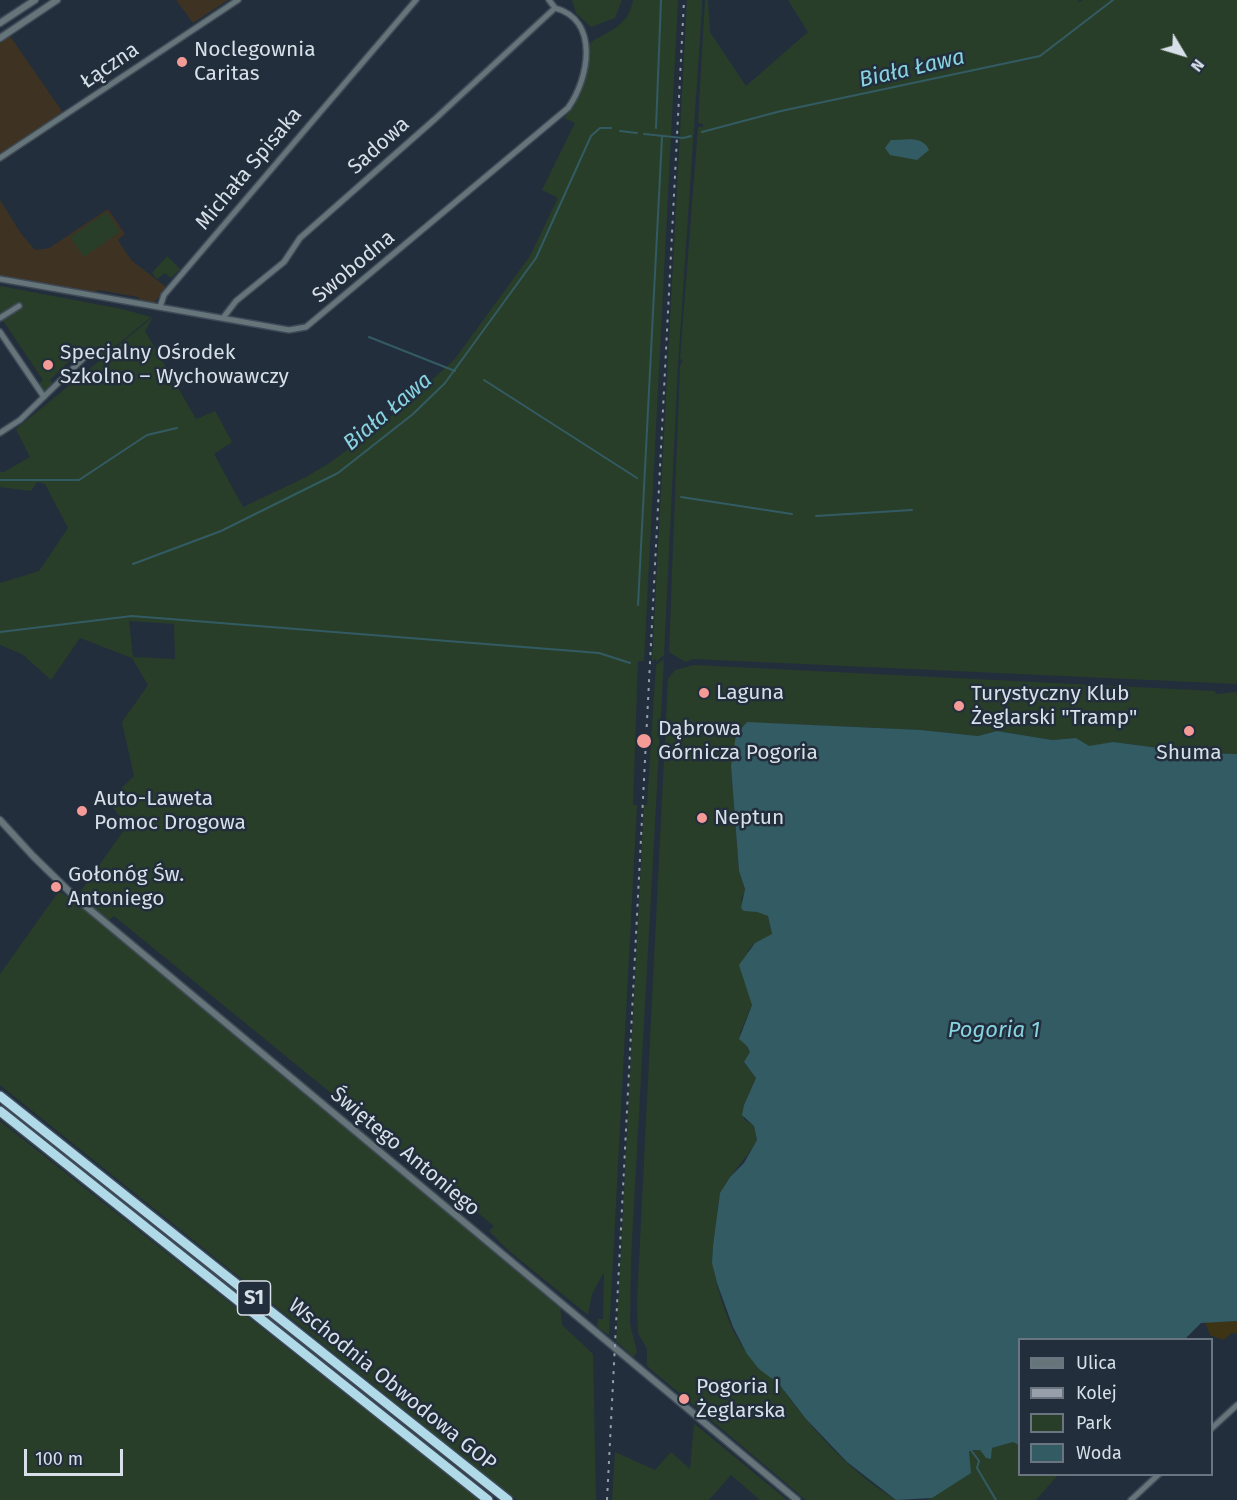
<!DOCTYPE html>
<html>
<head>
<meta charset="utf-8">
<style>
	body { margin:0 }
	#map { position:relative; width:1237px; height:1500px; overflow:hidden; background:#222e3c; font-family:"Fira Sans",sans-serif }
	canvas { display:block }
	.legend { position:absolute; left:1018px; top:1338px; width:195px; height:138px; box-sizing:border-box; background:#222e3c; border:2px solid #6a7581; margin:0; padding:8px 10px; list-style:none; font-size:18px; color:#d7dfe8 }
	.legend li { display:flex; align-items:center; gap:12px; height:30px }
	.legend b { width:30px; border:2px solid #6a7581 }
	.north { position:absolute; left:1153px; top:24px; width:60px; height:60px; -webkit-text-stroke:4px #222e3c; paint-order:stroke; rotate:128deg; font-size:16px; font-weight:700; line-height:24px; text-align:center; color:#d7dfe8 }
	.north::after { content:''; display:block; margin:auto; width:21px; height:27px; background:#d7dfe8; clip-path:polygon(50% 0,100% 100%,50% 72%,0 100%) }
	.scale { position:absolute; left:24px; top:1449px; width:99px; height:27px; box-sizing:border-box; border:3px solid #d7dfe8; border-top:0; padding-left:8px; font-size:18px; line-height:21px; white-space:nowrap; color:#d7dfe8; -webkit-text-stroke:4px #222e3c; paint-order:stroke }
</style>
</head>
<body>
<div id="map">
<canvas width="1237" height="1500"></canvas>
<ul class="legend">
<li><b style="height:8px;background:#65757a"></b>Ulica</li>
<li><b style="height:8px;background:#969faa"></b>Kolej</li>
<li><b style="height:16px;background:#293e29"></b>Park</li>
<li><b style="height:16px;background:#335b63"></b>Woda</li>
</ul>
<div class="north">N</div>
<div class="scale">100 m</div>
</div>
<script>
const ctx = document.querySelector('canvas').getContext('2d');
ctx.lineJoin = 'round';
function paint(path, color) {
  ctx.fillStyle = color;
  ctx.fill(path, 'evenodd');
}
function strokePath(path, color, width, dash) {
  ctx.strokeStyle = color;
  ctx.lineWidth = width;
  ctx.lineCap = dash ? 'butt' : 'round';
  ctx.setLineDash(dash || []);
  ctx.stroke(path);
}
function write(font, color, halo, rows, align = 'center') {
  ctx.font = font + ' "Fira Sans",sans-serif';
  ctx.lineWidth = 5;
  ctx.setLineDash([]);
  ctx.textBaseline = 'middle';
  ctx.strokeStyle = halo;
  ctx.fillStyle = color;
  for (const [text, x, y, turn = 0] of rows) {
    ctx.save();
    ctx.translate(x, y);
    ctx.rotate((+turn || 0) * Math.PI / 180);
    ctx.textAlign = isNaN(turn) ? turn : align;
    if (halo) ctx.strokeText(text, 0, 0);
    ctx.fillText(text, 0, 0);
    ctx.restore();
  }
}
paint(new Path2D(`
	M 176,0 L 228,0 L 193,23 Z
	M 10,36 L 66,117 L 0,163 L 0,42 Z
	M 0,200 L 20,232 L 35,250 L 49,248 L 108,209 L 125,234 L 118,240 L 131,260 L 166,287 L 154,303 L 141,301 L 138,297 L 98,290 L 94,293 L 0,276 Z`), '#3e3223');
paint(new Path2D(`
	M 572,0 L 622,0 L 615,18 L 591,27 L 576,13 Z
	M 633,0 L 678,0 L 644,661 L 638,661 L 633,805 L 637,805 L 609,1335 L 597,1327 L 598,1319 L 603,1319 L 604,1272 L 592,1294 L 588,1315 L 509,1251 L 489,1231 L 494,1226 L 114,916 L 109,920 L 78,895 L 127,826 L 108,801 L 134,776 L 122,722 L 148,685 L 132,658 L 80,638 L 51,680 L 22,654 L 0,645 L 0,583 L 39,571 L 68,528 L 45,484 L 37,482 L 31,491 L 0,487 L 0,472 L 4,472 L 30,457 L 16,429 L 153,317 L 145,331 L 196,419 L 215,411 L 232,442 L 214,454 L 243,507 L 306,477 L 331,462 L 388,419 L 454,360 L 530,256 L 558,198 L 542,190 L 575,123 L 564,118 L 575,105 L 591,42 C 611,30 629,25 633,0 ZM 129,621 L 174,624 L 175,659 L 133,657 Z
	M 687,0 L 702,0 L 702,8 L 678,365 L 664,655 L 656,662 L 656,658 L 652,661 Z
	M 705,0 L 708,0 L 710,32 L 746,86 L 808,32 L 788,0 L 1078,0 L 1079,2 L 1083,0 L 1237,0 L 1237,684 L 693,659 L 685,662 L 669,652 L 680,366 L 683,360 L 680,359 L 698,127 L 703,127 L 703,124 L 698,123 Z
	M 107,212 L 120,232 L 84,257 L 70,237 Z
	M 167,256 L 180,269 L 171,278 L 165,273 L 157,279 L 152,273 Z
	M 0,286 L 122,309 L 151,317 L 99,360 L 84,347 L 50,380 L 53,384 L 44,391 L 39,384 L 43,380 L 0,316 Z
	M 664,659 L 631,1259 L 630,1324 L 637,1352 L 633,1357 L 616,1341 L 617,1328 L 644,805 L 647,805 L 656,665 Z
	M 694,665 L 1215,691 L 1216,694 L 1237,692 L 1237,754 L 1198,753 L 1113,742 L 1088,747 L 1076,738 L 1052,740 L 997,731 L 978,736 L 921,730 L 766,723 L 731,766 L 739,871 L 745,890 L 741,900 L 768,916 L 772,935 L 755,943 L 748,950 L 752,1005 L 740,1033 L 750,1052 L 744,1063 L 756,1078 L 744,1105 L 744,1119 L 754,1126 L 757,1140 C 747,1159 730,1173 721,1192 C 718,1200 718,1211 717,1219 C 715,1234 711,1250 713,1264 C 717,1292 730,1331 747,1353 C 756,1365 771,1373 780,1385 C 811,1429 850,1472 896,1500 L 806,1500 L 647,1366 L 647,1349 L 638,1333 L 637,1302 L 668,679 L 675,670 Z
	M 59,891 L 82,907 L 560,1306 L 562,1325 L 593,1354 L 596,1500 L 517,1500 L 0,1085 L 0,974 Z
	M 0,1121 L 436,1466 L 479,1500 L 0,1500 Z
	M 694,1424 L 697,1426 L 787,1500 L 760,1500 L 731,1475 L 709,1500 L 612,1500 L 615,1452 L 655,1470 L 671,1452 L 690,1469 Z
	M 1013,1442 L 1019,1445 L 1020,1474 L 1058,1475 L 1036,1500 L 926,1500 L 932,1498 L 971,1450 L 980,1450 L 986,1458 L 991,1458 L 992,1448 Z`), '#293e29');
paint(new Path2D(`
	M 1237,1321 L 1237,1334 L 1232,1333 L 1223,1340 L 1210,1335 L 1205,1322 Z`), '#3c3414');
paint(new Path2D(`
	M 891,140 C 905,140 923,135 929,150 L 917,160 L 890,155 L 885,148 Z
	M 747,722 L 921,730 L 978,736 L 997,731 L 1052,740 L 1076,738 L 1089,746 L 1113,742 L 1198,753 L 1237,754 L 1237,1321 L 1201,1323 L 1185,1339 L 1020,1340 L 1019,1445 L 1013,1442 L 992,1448 L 991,1459 L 986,1458 L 980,1450 L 971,1450 L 969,1452 L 971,1473 L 932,1498 L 896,1500 L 847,1462 L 806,1419 L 779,1384 L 759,1369 L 747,1354 L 733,1327 L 717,1283 L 712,1263 L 713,1246 L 720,1193 L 730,1177 L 744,1163 L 757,1140 L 754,1126 L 742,1115 L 744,1105 L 756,1078 L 744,1062 L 750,1052 L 747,1046 L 739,1039 L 752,1005 L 739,965 L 755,943 L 772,934 L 768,916 L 757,912 L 744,911 L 741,908 L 745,889 L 739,871 L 731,766 L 736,735 Z`), '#335b63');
strokePath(new Path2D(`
	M 656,128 L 661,0
	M 620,131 L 637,133
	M 702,132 L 781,111 L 1040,56 L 1113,0
	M 644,134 L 683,138 L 691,136
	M 369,337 L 455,371
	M 484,380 L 637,478
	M 0,480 L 79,480 L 147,435 L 177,428
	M 681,497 L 792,514
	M 816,516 L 912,510
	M 133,564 L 221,531 L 338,473 L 413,414 L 445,383 L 536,258 L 591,136 L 600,128 L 611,128
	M 638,605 L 662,137
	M 0,632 L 132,616 L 599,653 L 630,663
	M 971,1450 L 979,1461 L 977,1468 L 996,1500`), '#335b63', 2);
const minor = new Path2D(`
	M 549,0 L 555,8
	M 0,158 L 238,0
	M 0,279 L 289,330 L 306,327 L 568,108 C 589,79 600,20 555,8
	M 160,307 L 164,295 L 416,0
	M 0,318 L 19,306
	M 223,318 L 236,301 L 284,262 L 300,238 L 435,119 L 555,8
	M 0,332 L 44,397
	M 0,433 L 20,420 L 90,352
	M 1212,1428 L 1237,1405
	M 1131,1500 L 1159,1474`);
const tertiary = new Path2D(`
	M 0,23 L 35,0
	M 0,38 L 57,0
	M 0,820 L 33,856 L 76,898 L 797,1500`);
const motorway = new Path2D(`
	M 0,1096 L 508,1500
	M 0,1111 L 488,1500`);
strokePath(minor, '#3f4a58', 8);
strokePath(tertiary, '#3f4a58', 9);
strokePath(motorway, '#3f4a58', 12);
strokePath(minor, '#65757a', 5);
strokePath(tertiary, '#65757a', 6);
strokePath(motorway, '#b1dae8', 9);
strokePath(new Path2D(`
	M 607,1500 L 684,0`), '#969faa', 2, [3, 6]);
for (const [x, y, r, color] of [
	[182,62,6,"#f59b97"],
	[48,365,6,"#f59b97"],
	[704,693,6,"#f59b97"],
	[959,706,6,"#f59b97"],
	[1189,731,6,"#f59b97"],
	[644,741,8,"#f59b97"],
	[82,811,6,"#f59b97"],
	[702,818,6,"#f59b97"],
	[56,887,6,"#f59b97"],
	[684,1399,6,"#f59b97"]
]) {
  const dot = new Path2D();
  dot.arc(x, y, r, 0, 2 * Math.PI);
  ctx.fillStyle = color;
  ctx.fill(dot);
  strokePath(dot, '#222e3c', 2);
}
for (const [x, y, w] of [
	[254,1298,33]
]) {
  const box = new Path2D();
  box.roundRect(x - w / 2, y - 17, w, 34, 4.5);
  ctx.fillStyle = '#222e3c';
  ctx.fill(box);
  strokePath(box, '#d7dfe8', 1.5);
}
write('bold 20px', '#d7dfe8', null, [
	["S1",254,1298]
]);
write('21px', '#d7dfe8', '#222e3c', [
	["Noclegownia",194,50],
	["Caritas",194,74],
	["Specjalny Ośrodek",60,353],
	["Szkolno – Wychowawczy",60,377],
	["Laguna",716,693],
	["Turystyczny Klub",971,694],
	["Żeglarski \"Tramp\"",971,718],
	["Dąbrowa",658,729],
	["Górnicza Pogoria",658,753],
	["Shuma",1189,753,"center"],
	["Auto-Laweta",94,799],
	["Pomoc Drogowa",94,823],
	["Neptun",714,818],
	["Gołonóg Św.",68,875],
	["Antoniego",68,899],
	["Pogoria I",696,1387],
	["Żeglarska",696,1411]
], 'left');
write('21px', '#d7dfe8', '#222e3c', [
	["Łączna",110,66,-34],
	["Sadowa",379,146,-42],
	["Michała Spisaka",249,169,-50],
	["Swobodna",354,267,-40],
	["Świętego Antoniego",405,1152,40],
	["Wschodnia Obwodowa GOP",392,1385,39]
]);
write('italic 22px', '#88d3e1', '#222e3c', [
	["Biała Ława",912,69,-13],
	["Biała Ława",388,412,-40],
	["Pogoria 1",994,1031]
]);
</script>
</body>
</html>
